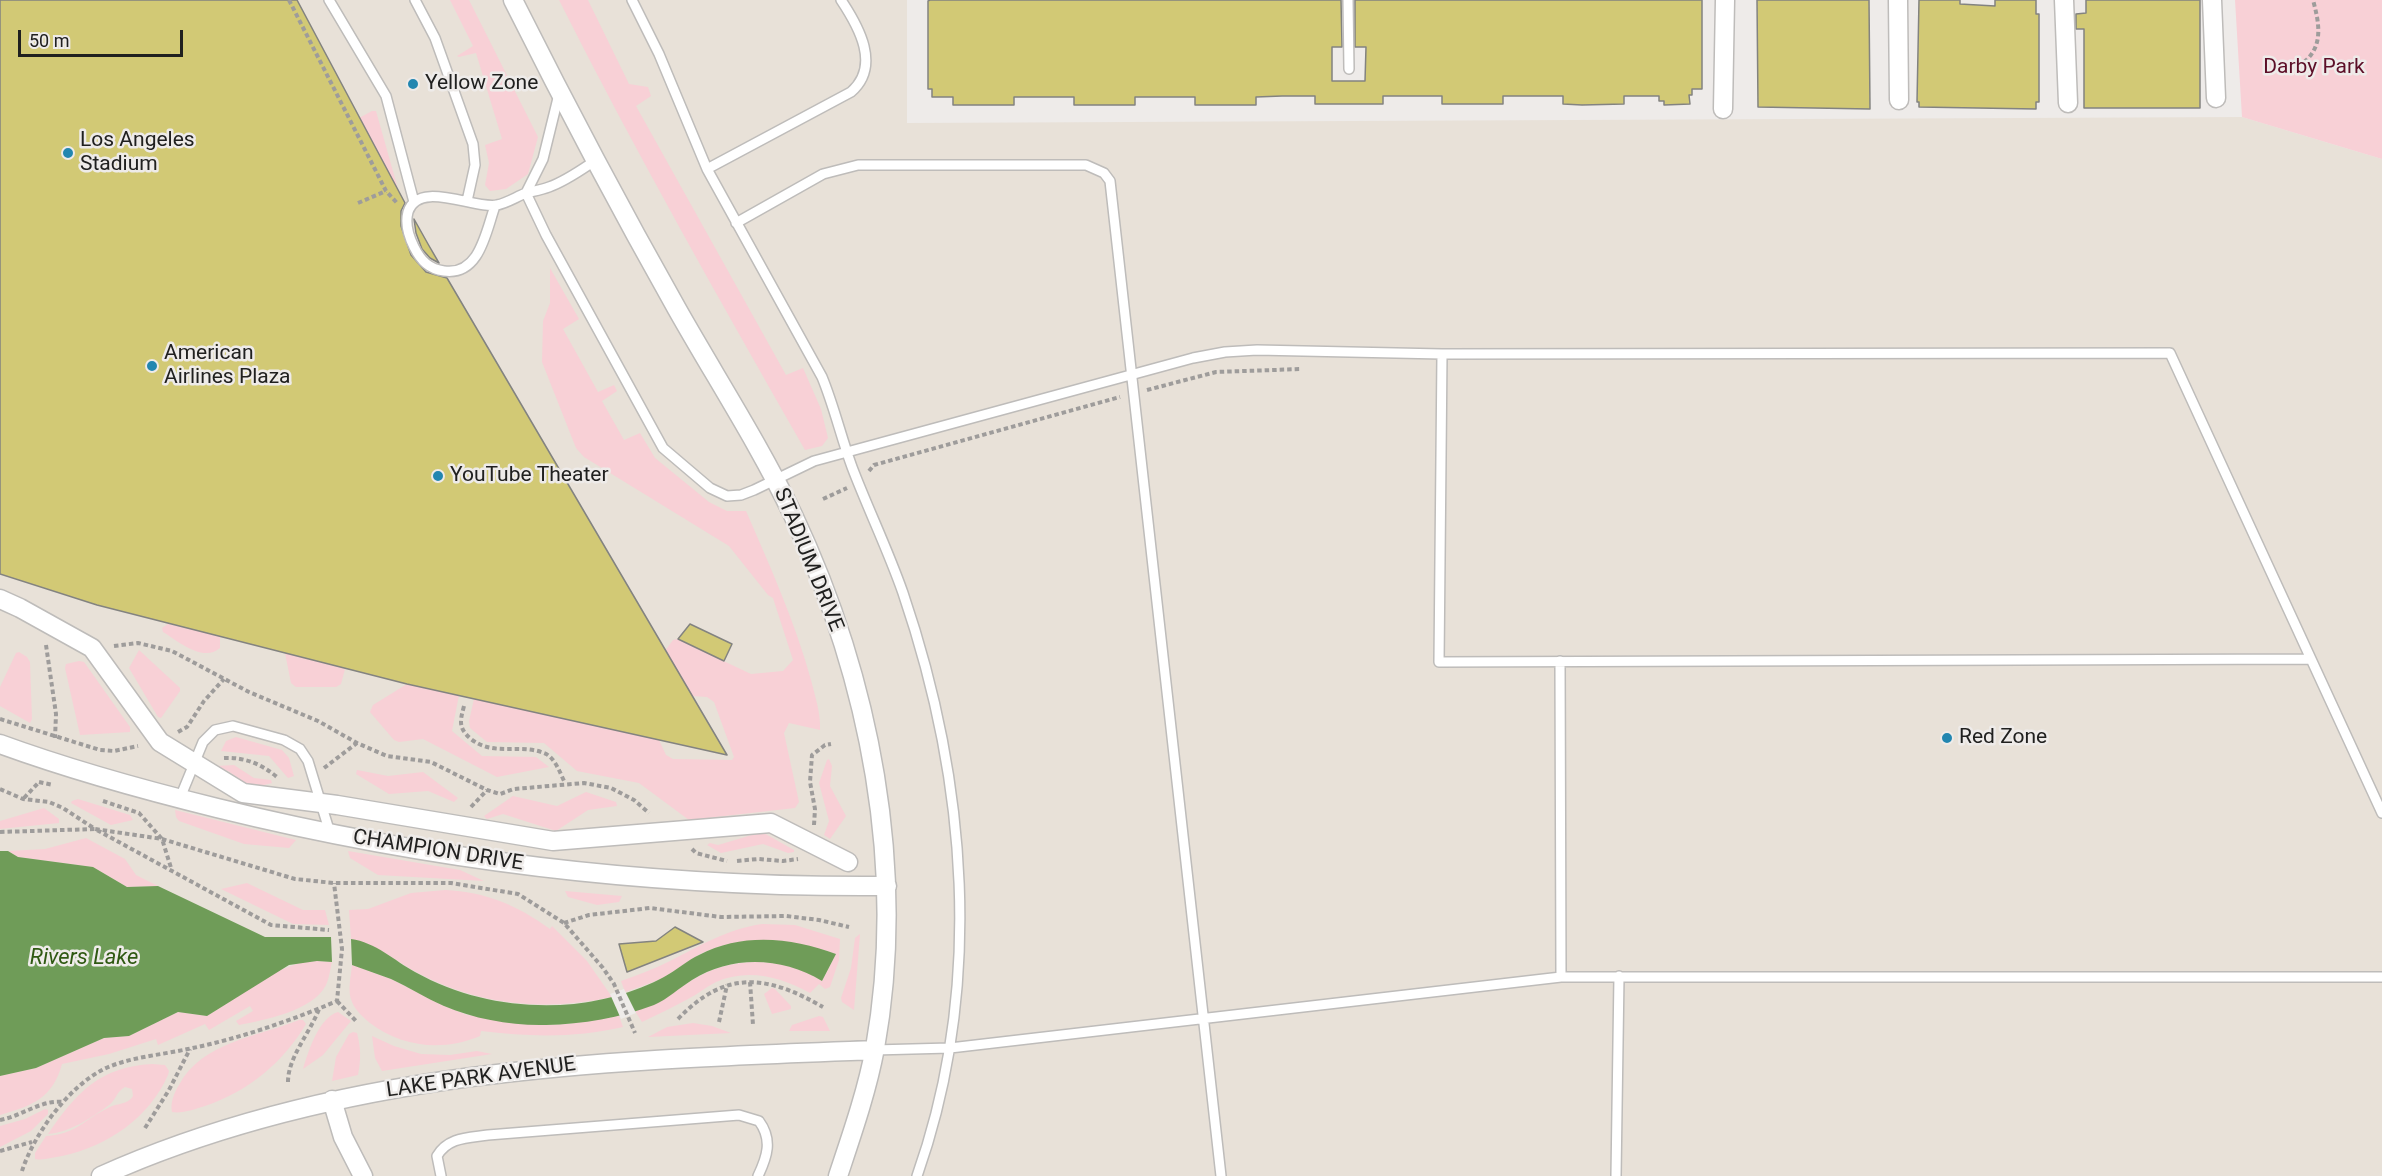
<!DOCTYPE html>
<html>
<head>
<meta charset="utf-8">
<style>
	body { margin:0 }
	#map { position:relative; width:2382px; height:1176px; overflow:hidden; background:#eeebe9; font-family:Roboto,sans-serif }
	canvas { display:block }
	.scale { position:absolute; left:18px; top:30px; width:165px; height:27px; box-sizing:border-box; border:3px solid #20201f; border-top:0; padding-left:8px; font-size:18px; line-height:21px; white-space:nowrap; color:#20201f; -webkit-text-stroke:4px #eeebe9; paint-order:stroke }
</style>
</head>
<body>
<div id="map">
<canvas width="2382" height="1176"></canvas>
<div class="scale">50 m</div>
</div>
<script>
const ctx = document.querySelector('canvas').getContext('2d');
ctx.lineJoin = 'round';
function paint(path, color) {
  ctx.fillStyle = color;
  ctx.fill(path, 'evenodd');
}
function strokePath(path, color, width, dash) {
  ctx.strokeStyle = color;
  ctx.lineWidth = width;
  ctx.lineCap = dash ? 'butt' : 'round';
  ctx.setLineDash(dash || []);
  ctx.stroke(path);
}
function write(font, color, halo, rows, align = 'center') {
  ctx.font = font + ' Roboto,sans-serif';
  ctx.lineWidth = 5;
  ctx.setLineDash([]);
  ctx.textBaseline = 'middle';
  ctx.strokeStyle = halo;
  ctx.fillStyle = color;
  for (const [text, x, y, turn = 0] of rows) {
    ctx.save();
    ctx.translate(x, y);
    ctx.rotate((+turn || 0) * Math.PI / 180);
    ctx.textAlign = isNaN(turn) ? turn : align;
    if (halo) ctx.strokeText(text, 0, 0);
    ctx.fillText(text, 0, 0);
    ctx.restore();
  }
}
paint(new Path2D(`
	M 0,0 L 907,0 L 907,123 L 2242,117 L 2382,159 L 2382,1176 L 0,1176 Z`), '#e8e1d8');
paint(new Path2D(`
	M 450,0 L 469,0 L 538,137 L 528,174 L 506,189 L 490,191 L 485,185 L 489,163 L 485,145 L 502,139 L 476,53 L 459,57 L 457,56 L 473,46 Z
	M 559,0 L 588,0 L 629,84 L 648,87 L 651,96 L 636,106 L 786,375 L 803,368 L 821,409 L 828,438 L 822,446 L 805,450 C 720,301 636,153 559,0 Z
	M 2235,0 L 2382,0 L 2382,159 L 2242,117 Z
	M 372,111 L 376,111 L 398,189 L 359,118 Z
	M 550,268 L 579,319 L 563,329 L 598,392 L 614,385 L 617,391 L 602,401 L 624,440 L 640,433 L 655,458 L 709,502 L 727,511 L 746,511 C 770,566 795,622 811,680 C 815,696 821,714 820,730 L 789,723 L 784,733 L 799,802 L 795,808 L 689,820 L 639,783 L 577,771 L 544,743 L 487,742 L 470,728 L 469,721 L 474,699 L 659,740 L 666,755 L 673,759 L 732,760 L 734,757 L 714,702 L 707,697 L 692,696 L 665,651 L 673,640 L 677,639 L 751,674 L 783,671 L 793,660 L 773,598 L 768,595 L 729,546 L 584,457 L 576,448 L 542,362 L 543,321 L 550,303 Z
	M 168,624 L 220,636 L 220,648 C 203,663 178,641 163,632 L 162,628 Z
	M 139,650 L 180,688 L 180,691 L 161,718 L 158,717 L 129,668 Z
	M 19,652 L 27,657 L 30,662 L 32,719 L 30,723 L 0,706 L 0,687 L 16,653 Z
	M 285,653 L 345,669 L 341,684 L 336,687 L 296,687 L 291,683 Z
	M 79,661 L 84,662 L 130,727 L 130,732 L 80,735 L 65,668 L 66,664 Z
	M 407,684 L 459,695 L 452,731 L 482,756 L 536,757 L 549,767 L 497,777 L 423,739 L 399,742 L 394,740 L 370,712 L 373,705 Z
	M 236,737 L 282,750 L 289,758 L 294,776 L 288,778 L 269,756 L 221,751 L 226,741 Z
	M 829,759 L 832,766 L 830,786 L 846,816 L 830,839 L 824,835 L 829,821 L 819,783 L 827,760 Z
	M 234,765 L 254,778 L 271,780 L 272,783 L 252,788 L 228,771 L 216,769 L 216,766 Z
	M 357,770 L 388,776 L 423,772 L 458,798 L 454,802 L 428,791 L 389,794 L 356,774 Z
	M 586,792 L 616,802 L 617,806 L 588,810 L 556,831 L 503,814 L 487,819 L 484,816 L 513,796 L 557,806 Z
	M 78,799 L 130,815 L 133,820 L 111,825 L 71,803 L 72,801 Z
	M 44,808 L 59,819 L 59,823 L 0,829 L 0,821 Z
	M 175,810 L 296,840 L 289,848 L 244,844 L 179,821 L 176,817 Z
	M 762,832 L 794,850 L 794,852 L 788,853 L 763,844 L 721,853 L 707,845 L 710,843 L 718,845 Z
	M 86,838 L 125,859 L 136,875 L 158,886 L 127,887 L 93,867 L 18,857 L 8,851 L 45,849 Z
	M 348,851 L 460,870 L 484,881 L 378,875 L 350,858 Z
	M 247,883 L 303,910 L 325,910 L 329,925 L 293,924 L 221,889 Z
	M 445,890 C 486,892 517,905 550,929 L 552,926 L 587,961 L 612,997 C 546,1011 481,1006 420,974 C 398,963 376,943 351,939 L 349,910 L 368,909 L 411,893 Z
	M 565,891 L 622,896 L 619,902 L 597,905 L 568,897 Z
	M 762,924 L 795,925 L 840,939 L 839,960 L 830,987 L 825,989 L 819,984 L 810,993 C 781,977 748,968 716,982 C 706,987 698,994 688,999 C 673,1007 657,1015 642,1022 L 635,1011 C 659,1003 670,994 691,981 C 724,959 770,956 806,972 C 811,974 817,978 822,981 L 836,954 C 793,939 742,933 700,954 C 689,960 679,968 668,975 C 655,982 639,987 625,992 L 621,981 C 638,975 654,969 670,961 C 700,946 727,929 762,924 Z
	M 860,934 L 854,1010 L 842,1002 L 841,998 L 851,968 L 855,938 Z
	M 317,961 L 332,962 C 330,970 329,979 326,985 C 313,1011 264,1020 239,1025 L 236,1021 L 253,1011 L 250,1006 L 209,1030 L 205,1024 L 158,1045 L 156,1039 L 109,1054 L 62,1064 C 53,1098 32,1106 0,1115 L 0,1076 L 36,1068 L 104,1038 L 129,1036 L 178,1012 L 207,1016 L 278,971 L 302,962 Z
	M 352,965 L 391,979 L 444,1006 L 467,1015 L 544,1025 L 568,1024 L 619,1016 L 623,1027 C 576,1038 530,1037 481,1031 L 480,1036 C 442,1052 402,1047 370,1023 C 364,1018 355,1010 352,1002 C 347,991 351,977 352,965 Z
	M 772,988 L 775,989 L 791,1006 L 791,1009 L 772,1014 L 764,994 Z
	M 338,1012 L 351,1021 L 323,1055 L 303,1069 C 308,1052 319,1017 338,1012 Z
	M 819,1016 L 823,1017 L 830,1031 L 789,1031 L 792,1025 Z
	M 299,1020 L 303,1020 L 306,1024 C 283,1063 247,1092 205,1106 C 195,1109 182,1114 172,1112 C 170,1103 174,1093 179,1085 C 202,1042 257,1037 299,1020 Z
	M 693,1023 L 712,1026 L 731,1033 L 648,1037 L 667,1027 Z
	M 353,1032 L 357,1033 C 361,1048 361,1060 358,1075 L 332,1081 L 336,1057 L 349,1034 Z
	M 372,1036 L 394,1046 L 421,1054 L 450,1055 L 477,1051 L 492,1054 L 382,1071 L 375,1058 Z
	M 152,1064 L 165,1065 L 169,1071 L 168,1075 C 149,1118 108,1146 62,1156 C 53,1157 43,1161 35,1159 L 35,1153 L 46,1136 C 77,1134 83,1120 108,1108 C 116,1103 128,1105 133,1096 L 132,1089 L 125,1087 C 116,1092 116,1100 109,1105 C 91,1118 71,1132 48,1134 C 76,1093 99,1067 152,1064 Z
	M 45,1109 L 48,1110 L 48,1114 L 31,1131 L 0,1147 L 0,1126 L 25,1119 Z`), '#f8d0d6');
paint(new Path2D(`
	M 0,851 L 8,851 L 18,857 L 93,867 L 127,887 L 158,886 L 265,937 L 331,937 L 332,962 L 317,961 L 289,965 L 207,1016 L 178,1012 L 129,1036 L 104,1038 L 36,1068 L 0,1076 Z
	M 351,939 C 375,942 395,961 415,972 C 464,999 518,1009 574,1004 C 603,1001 643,990 669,974 C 679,968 688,960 699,955 C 743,932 793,938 836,954 L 822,981 C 782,957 732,955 692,980 C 679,988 668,999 654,1005 C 620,1018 583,1024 546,1025 C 513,1026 474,1019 444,1006 C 425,998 409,987 391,979 C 378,974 365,970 352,965 Z`), '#6f9c58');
paint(new Path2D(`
	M 624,989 L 636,1013 L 621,1019 L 610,994 Z`), '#eeebe9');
const building = new Path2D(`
	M 0,0 L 297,0 L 405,203 L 401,211 L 401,226 L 411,255 L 426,272 L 447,278 L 727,755 L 407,684 L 97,605 L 0,574 Z
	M 930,0 L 1341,0 L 1342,47 L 1332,47 L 1332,81 L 1365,81 L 1366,47 L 1355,47 L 1355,0 L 1702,0 L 1702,89 L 1692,89 L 1692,95 L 1689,95 L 1690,104 L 1664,105 L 1664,101 L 1659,101 L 1659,96 L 1624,96 L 1624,104 L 1582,105 L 1563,104 L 1563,96 L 1503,96 L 1503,104 L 1442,104 L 1442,96 L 1383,96 L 1383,104 L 1315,104 L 1315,96 L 1282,96 L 1256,97 L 1256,105 L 1195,105 L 1195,97 L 1135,97 L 1135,105 L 1074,105 L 1074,97 L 1014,97 L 1014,105 L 953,105 L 953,97 L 932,97 L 932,89 L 928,89 L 928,1 Z
	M 1757,0 L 1869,0 L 1870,109 L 1758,107 Z
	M 1919,0 L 1960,0 L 1960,4 L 1995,6 L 1995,0 L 2036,0 L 2036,14 L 2039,14 L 2039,102 L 2036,102 L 2036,109 L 1919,107 L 1919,102 L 1917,102 Z
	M 2086,0 L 2200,0 L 2200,108 L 2084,108 L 2084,29 L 2076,29 L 2076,14 L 2086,13 Z
	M 414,219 L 428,244 L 439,263 L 430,258 L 422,249 L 416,233 Z
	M 690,624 L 732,644 L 724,661 L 678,639 Z
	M 675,927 L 703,942 L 627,972 L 619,944 L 656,941 Z`);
paint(building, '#d2c975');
strokePath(building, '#838380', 1.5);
const lane = new Path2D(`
	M 329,0 L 386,96 L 414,202
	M 415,0 L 435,38 L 473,144 L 475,165 L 467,201
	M 632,0 L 659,54 L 707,169 L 822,377 C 834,406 841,437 852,467 C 868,509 888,550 903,593 C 967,781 984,986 917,1176
	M 1348,0 L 1349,69
	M 559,94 L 543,159 L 526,193 L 546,235 L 663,448 L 710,488 L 727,496 L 741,495 L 754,490 L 814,461 L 1193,358 L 1225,352 L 1257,350 L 1442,354 L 2170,353 L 2382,813
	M 707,169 L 851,92 C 881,66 859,27 841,0
	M 495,206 C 486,231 480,276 444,271 C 429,269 421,261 414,247 C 409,237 405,223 408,212 C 418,179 476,210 497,205 C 507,203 516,197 526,193 C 534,191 541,190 549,187 C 566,181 581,170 596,160
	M 736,223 L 823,174 L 858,165 L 1086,165 L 1104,173 L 1110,181 L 1221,1176
	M 1442,354 L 1439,662 L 2311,659
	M 1560,661 L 1561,977
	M 180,798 L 203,742 L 215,730 L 233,726 L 284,740 L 300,749 L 308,761 L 330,833
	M 874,1050 L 950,1048 L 1561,977 L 2382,977
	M 441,1176 L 437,1156 C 448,1137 468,1138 488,1135 L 739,1115 L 759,1121 C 773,1140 767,1157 758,1176
	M 1616,1176 L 1619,976`);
const street = new Path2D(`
	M 513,0 C 565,104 620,208 677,309 C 716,378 759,444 793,515 C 870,679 907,868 875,1048 C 867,1091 852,1134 838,1176
	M 1898,0 L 1899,100
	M 2064,0 L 2068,103
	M 2212,0 L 2216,98
	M 1723,109 L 1725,0
	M 0,599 L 20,608 L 92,648 L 160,742 L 243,793 L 337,805 L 553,841 L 771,823 L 848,862
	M 0,744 C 71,770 144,790 217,808 C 436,862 661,888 887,886
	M 332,1100 L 343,1137 L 363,1176
	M 101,1176 C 344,1067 612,1060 874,1050`);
strokePath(lane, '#bebcba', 12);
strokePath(street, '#bebcba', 21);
strokePath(new Path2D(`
	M 289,0 L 386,191 L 397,203
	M 2304,62 C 2324,46 2319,22 2313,0
	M 358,203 L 386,191
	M 1147,390 L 1216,372 L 1302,369
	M 869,471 L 874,465 L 1120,397
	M 823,499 L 847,488
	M 46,645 L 56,714 L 55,738
	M 114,646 L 138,643 L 172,651 L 249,692 L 318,721 L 357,743 L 387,756 L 431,762 L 487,790 L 500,794 L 514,789 L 584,783 L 611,788 L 634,800 L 649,813
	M 464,706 C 460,721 458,728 471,739 C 494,757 519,743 544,753 C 555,757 560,773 565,783
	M 0,719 L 100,750 L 114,751 L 138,746
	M 178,732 L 187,727 L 204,701 L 224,679
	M 224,758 C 245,757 261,764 277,777
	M 324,768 L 357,743
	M 39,782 L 53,785
	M 0,789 L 23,799 L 49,802 L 63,808 L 95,829 L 162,839 L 295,879 L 334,883 L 451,883 L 518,894 L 564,923 L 603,968 L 614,984 L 635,1033
	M 24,798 L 39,782
	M 103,801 L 139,813 L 162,839 L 172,871
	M 471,807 L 487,790
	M 814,825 L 815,809 L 810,782 L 812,755 L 825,745 L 831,744
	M 0,832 L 95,829 L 271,925 L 329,930
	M 692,849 L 696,853 L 727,861
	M 737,861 L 758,859 L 783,861 L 798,859
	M 564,923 L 589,915 L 650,908 L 721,917 L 786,916 L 819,920 L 849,927
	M 750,982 L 753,1025
	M 337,1001 L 357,1022
	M 678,1019 C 726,969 767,975 823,1007
	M 719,1022 L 727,985
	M 288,1082 C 288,1057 310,1033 319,1009
	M 0,1120 C 22,1116 42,1099 64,1102
	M 145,1128 L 169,1090 L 190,1049
	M 0,1151 L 32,1142
	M 22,1171 C 34,1134 68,1087 104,1069 C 129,1057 161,1055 188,1049 C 238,1039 290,1021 337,1001 L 342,949 L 334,883`), '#9e9c9b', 4, [4.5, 3]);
strokePath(lane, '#fff', 9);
strokePath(street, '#fff', 18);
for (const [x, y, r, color] of [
	[413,84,6,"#2286b0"],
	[68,153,6,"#2286b0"],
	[152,366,6,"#2286b0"],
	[438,476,6,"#2286b0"],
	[1947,738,6,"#2286b0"]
]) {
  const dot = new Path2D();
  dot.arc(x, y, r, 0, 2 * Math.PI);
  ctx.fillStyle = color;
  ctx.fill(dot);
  strokePath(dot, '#eeebe9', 2);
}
write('21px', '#5c0f28', '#eeebe9', [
	["Darby Park",2314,68]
]);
write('21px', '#20201f', '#eeebe9', [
	["Yellow Zone",425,84],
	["Los Angeles",80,141],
	["Stadium",80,165],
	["American",164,354],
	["Airlines Plaza",164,378],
	["YouTube Theater",450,476],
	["Red Zone",1959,738]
], 'left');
write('21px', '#20201f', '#eeebe9', [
	["STADIUM DRIVE",808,560,68],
	["CHAMPION DRIVE",438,851,9],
	["LAKE PARK AVENUE",481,1078,-8]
]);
write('italic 22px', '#2f5912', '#eeebe9', [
	["Rivers Lake",84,958]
]);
</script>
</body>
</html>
